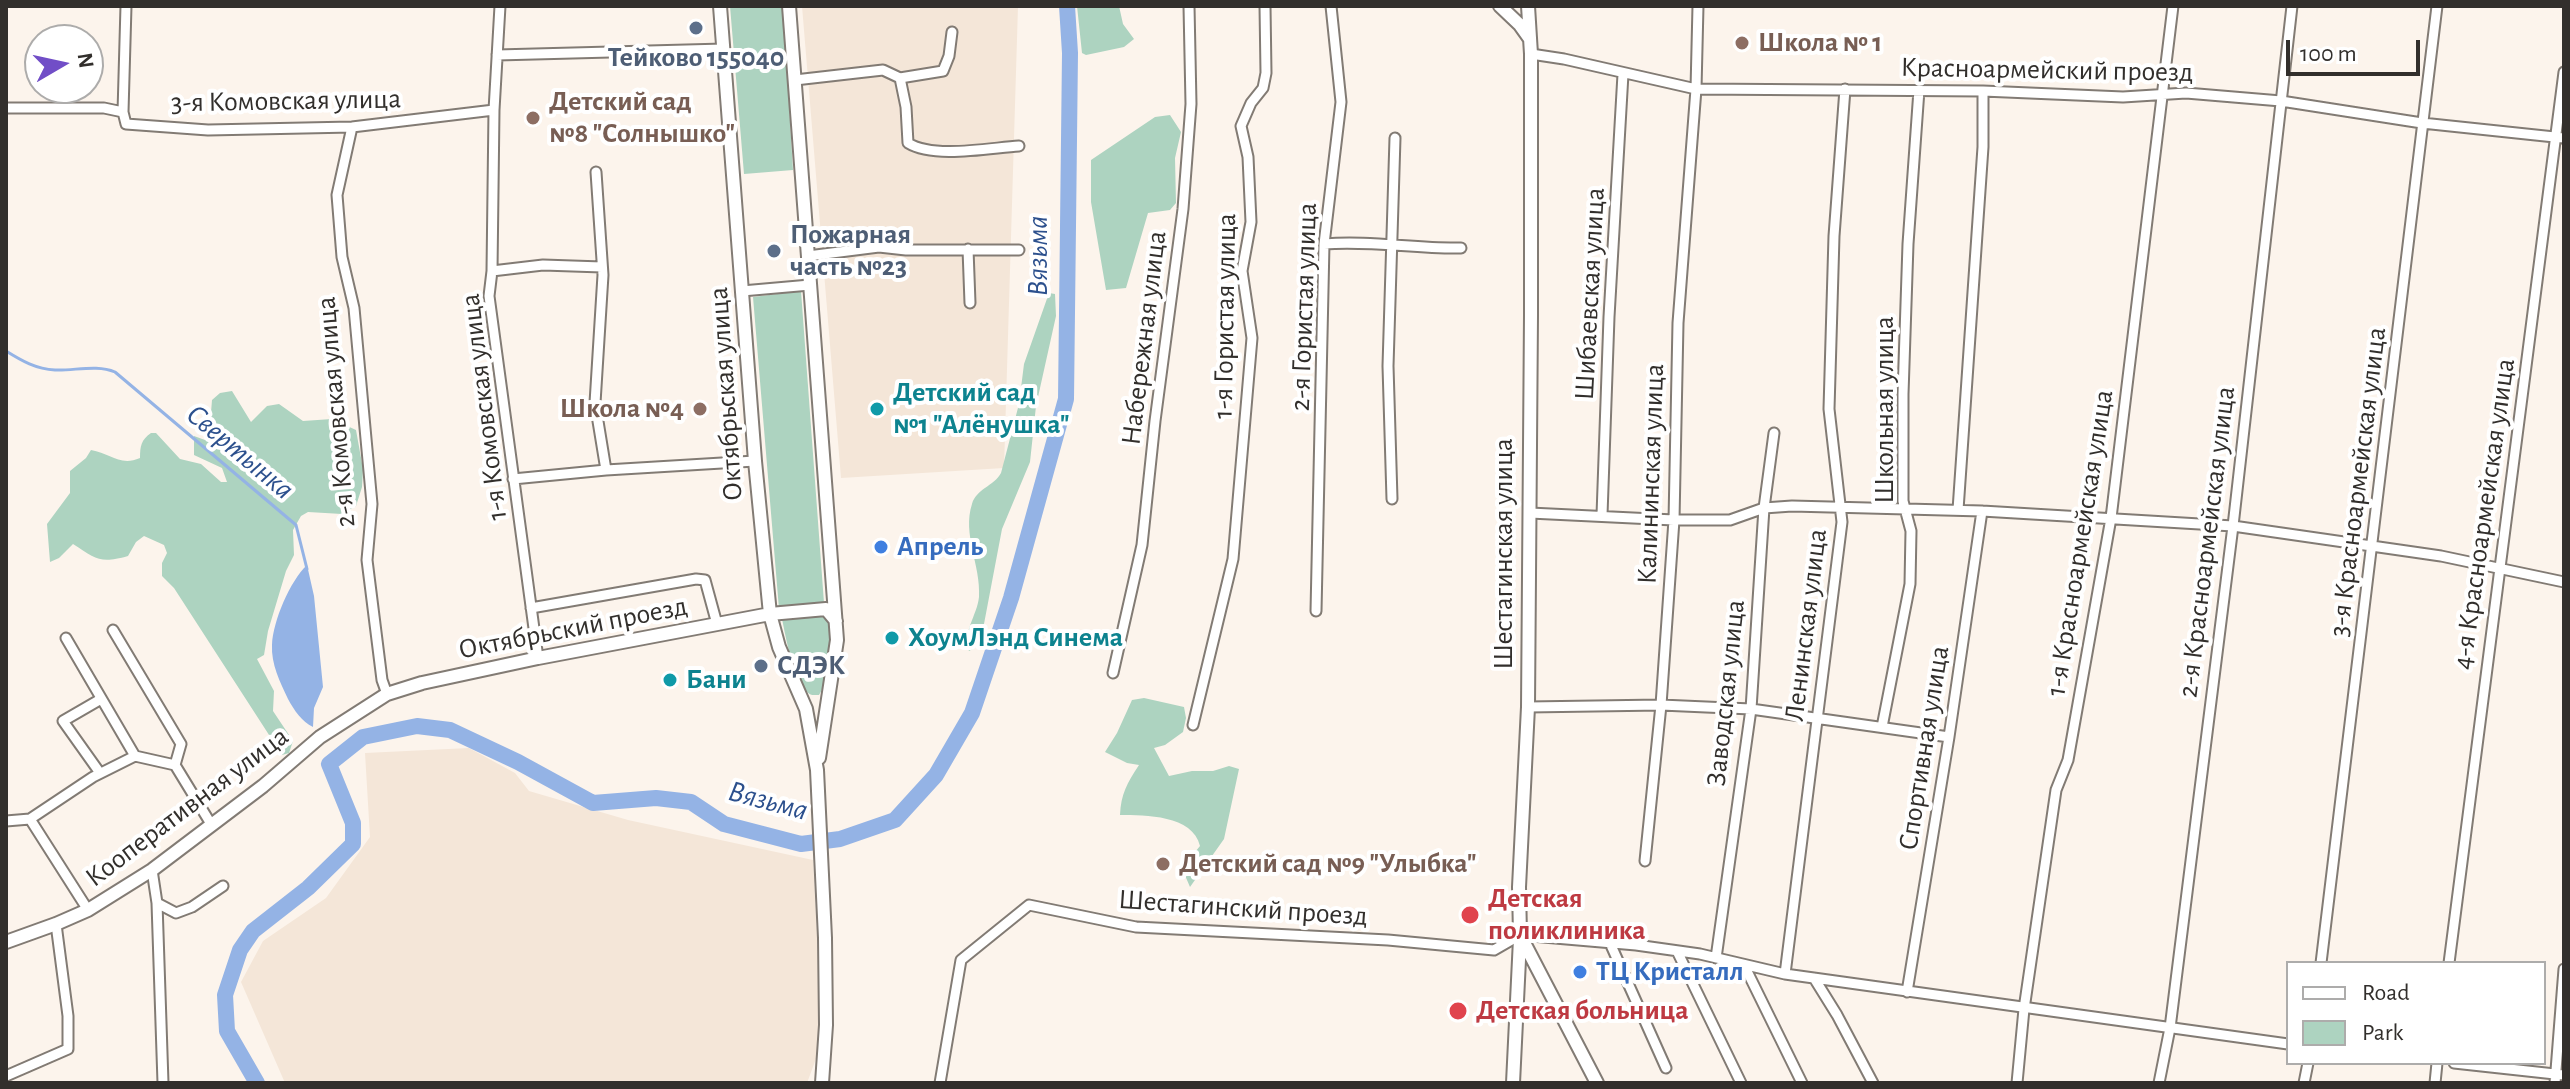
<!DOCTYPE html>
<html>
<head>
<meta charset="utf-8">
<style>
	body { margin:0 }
	#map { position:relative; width:2570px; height:1089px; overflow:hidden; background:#fcf4ec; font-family:"Alegreya Sans",sans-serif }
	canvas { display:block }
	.frame { position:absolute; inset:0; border:8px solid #322f2c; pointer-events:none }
	.legend { position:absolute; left:2286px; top:961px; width:260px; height:104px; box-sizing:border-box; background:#fff; border:2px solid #adacab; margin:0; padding:10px 14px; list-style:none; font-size:24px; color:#322f2c }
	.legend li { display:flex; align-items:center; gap:16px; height:40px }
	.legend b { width:40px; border:2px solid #adacab }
	.north { position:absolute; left:24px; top:24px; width:80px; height:80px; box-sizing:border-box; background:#fff; border:2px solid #adacab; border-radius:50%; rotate:81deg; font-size:22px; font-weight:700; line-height:32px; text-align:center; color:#322f2c }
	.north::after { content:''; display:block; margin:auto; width:28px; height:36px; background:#714ec7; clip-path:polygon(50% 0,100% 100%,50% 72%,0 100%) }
	.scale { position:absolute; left:2286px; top:40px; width:134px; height:36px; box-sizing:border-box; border:4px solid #322f2c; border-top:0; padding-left:10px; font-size:24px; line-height:28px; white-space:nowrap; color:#322f2c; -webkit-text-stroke:6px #fff; paint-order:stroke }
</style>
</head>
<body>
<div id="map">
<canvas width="2570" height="1089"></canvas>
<div class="frame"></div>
<ul class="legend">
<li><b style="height:10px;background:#fff"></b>Road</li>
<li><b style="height:22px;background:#add3c0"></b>Park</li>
</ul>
<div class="north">N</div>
<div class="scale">100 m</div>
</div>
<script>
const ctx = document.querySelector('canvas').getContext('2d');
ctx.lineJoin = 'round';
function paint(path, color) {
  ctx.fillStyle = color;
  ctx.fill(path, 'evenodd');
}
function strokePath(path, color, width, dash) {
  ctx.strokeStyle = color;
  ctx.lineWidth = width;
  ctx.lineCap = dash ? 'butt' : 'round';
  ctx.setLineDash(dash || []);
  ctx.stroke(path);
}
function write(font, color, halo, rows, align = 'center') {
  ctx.font = font + ' "Alegreya Sans",sans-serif';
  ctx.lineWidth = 8;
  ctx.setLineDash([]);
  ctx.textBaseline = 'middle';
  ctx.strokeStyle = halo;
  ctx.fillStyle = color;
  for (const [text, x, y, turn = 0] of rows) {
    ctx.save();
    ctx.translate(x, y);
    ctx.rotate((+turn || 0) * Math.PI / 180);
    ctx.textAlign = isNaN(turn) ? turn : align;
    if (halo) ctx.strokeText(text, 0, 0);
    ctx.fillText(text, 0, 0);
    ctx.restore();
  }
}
paint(new Path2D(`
	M 802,6 L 1018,6 L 1004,468 L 841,478 Z
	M 469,748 L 515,773 L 529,791 L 628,820 L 813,860 L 822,1030 L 817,1056 L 807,1083 L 285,1083 L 241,982 L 263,941 L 326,898 L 370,837 L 365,753 Z`), '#f4e6d8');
paint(new Path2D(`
	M 730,6 L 783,6 L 793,170 L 744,174 Z
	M 1077,6 L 1119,6 L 1123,24 L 1134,39 L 1124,47 L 1086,55 L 1082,53 Z
	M 1170,115 L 1181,132 L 1175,158 L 1176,203 L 1170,210 L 1148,213 L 1126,288 L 1106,290 L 1091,202 L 1091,160 L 1155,117 Z
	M 801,291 L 824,603 L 779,609 L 753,297 Z
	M 1049,293 L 1055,294 L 1056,316 L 1036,406 L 1030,462 L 1002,529 L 980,645 L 969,651 C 962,632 977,616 979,597 C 981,565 962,535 972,504 C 976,489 994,486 1001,473 L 1019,404 L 1024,364 Z
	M 232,391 L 251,422 L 267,406 L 279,404 L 303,421 L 332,419 L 356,430 L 363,469 L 362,487 L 356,506 L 342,514 L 308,512 L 301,516 L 293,530 L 294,555 L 286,571 L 268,631 L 264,655 L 257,659 L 274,691 L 273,711 L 293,741 L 289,753 L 282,755 L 174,588 L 162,576 L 162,563 L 167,553 L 164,545 L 144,536 L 136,542 L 128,556 C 100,564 96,559 73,544 L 59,558 L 50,562 L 47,524 L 70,493 L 70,471 L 86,458 L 91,450 C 110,453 120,467 140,458 C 140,446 141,440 151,433 L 156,433 L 180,459 L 201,464 L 221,482 L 227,482 L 222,468 L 194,455 L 194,436 L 205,440 L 209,438 L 212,400 L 220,393 Z
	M 821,611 L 829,621 C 829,642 831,677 819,695 C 813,695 811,696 807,692 C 793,679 786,638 782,619 L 786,614 Z
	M 1144,698 L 1184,707 L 1186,718 L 1183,732 L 1165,745 L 1154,748 L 1169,776 L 1192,771 L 1213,771 L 1229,766 L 1239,769 L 1224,839 L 1190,887 L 1184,873 L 1190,858 L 1200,846 C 1193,815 1145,815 1120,815 C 1121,794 1127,783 1139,765 L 1127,763 L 1105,752 L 1117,733 L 1132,700 Z`), '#add3c0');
paint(new Path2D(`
	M 307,565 L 314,596 L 323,687 L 314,708 L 313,727 C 302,722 294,710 288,699 C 280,682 271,664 272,645 C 273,621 290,581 307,565 Z`), '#94b3e5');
strokePath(new Path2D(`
	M 6,351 C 22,361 36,369 55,370 C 74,371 97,364 115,372 L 296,525 L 307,569`), '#94b3e5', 3);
strokePath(new Path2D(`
	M 257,1083 L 227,1031 L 225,995 L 240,950 L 253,931 L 308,888 L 353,844 L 353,823 L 329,764 L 363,737 L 417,726 L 450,730 L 518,762 L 593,803 L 656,798 L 691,802 L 724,824 L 801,844 L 840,839 L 895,820 L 936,775 L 972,713 L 1011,598 L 1066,399 L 1070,53 L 1067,6`), '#94b3e5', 16);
const street = new Path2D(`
	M 126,6 L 123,112 L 126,124 L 208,130 L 352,127 L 494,110
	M 500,6 L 494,110 L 492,271 L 489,296 L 538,658
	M 1531,54 L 1564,59 L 1696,89 L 1983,91 L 2123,97 L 2186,93 L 2281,101 L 2422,123 L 2564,138
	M 497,55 L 724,49
	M 900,78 L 943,71 L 949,56 L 952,32
	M 795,80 L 883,70 L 900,78 L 906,107 L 908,143 C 934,159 989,148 1019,146
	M 6,108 L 104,108 L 123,112
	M 352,127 L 337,195 L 342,257 L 354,308 L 372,504 L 367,560 L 382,680 L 387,694
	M 596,172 L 603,275 L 595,403 L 606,470
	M 1324,244 C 1370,240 1415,249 1461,248
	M 968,249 L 970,303
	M 808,256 L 879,247 L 906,250 L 1019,250
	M 492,271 L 543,265 L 602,267
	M 742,291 L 810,285
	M 513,479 L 606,470 L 755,461
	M 1392,499 L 1388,366 L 1395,138
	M 1958,510 L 1983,147 L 1983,91
	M 1530,513 L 1674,520 L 1730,520 L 1764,508 L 1792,506 L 1982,511 L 2233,526 L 2441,556 L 2564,582
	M 1602,515 L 1609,317 L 1623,74
	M 531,608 L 696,579 L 705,580 L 717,624
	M 1316,611 L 1324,244 L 1341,102 L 1331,6
	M 113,630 L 181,744 L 175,765 L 211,824
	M 66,638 L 135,756
	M 1113,673 L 1142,545 L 1155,421 L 1183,209 L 1191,104 L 1189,6
	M 1528,707 L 1661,705 L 1751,709 L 1949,737
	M 1193,725 L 1233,559 L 1252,338 L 1242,271 L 1251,222 L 1248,157 L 1241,126 L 1251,103 L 1263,88 L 1266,73 L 1265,6
	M 1882,727 L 1910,584 L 1911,531 L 1903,501 L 1903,394 L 1908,244 L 1919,90
	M 100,773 L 63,721 L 101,699
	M 30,819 L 88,910
	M 6,821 L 30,819 L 93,777 L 135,756 L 175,765
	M 1645,861 L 1661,705 L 1674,520 L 1678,323 L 1696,89 L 1698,6
	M 152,870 L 157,903 L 163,1083
	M 157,903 L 176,913 L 192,907 L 223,886
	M 1610,943 L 1666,1068
	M 1677,951 L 1741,1083
	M 1716,958 L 1751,709 L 1764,508 L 1774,433
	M 2321,963 L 2437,6
	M 2449,963 L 2564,72
	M 1744,965 L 1802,1083
	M 1785,974 L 1842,522 L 1829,409 L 1834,236 L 1845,89
	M 1814,978 L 1837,1015 L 1873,1083
	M 1907,992 L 1949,737 L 1982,511
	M 2454,1063 L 2564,1075
	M 6,1076 L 68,1049 L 68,1016 L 56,924
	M 940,1083 L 961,960 L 1029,905 L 1136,927 L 1388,940 L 1494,950 L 1520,935 L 1636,945 L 1700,954 L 1785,974 L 2288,1044
	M 2017,1083 L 2024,1009 L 2056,790 L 2068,760 L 2111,518 L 2173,6
	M 2159,1083 L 2170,1028 L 2233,526 L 2292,6
	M 2304,1083 L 2308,1063
	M 2435,1083 L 2437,1063
	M 2555,1083 L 2564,969`);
const secondary = new Path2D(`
	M 720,6 L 755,461 L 770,614 L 779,647 L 806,709 L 817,770 L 825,938 L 826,1025 L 822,1083
	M 789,6 L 837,640 L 819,758
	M 1500,6 L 1520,25 L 1530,39
	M 1528,6 L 1531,54 L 1531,315 L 1528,707 L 1519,887 L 1520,935 L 1597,1083
	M 6,942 L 56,924 L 88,910 L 152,870 L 263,786 L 320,737 L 387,694 L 422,683 L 538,658 L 770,614 L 826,609 L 836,621
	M 1513,1083 L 1520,939`);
strokePath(street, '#827b74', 13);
strokePath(secondary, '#827b74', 16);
strokePath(street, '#fff', 9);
strokePath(secondary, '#fff', 12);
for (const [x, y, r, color] of [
	[696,28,8,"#5c6f8a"],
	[1742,43,8,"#8d6e63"],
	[533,118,8,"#8d6e63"],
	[774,251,8,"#5c6f8a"],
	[700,409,8,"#8d6e63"],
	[877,409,8,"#0f9aa8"],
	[881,547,8,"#3f7fe0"],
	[892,638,8,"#0f9aa8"],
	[761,666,8,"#5c6f8a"],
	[670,680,8,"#0f9aa8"],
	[1163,864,8,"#8d6e63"],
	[1470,915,10,"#e0444e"],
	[1580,972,8,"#3f7fe0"],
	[1458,1011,10,"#e0444e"]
]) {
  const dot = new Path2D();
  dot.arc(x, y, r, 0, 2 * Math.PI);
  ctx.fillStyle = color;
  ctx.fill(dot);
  strokePath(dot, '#fff', 3);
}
write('bold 28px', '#785e54', '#fff', [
	["Школа № 1",1758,43],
	["Детский сад",549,102],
	["№8 \"Солнышко\"",549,134],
	["Школа №4",684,409,"right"],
	["Детский сад №9 \"Улыбка\"",1179,864]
], 'left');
write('bold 28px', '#4e5e75', '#fff', [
	["Тейково 155040",696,58,"center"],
	["Пожарная",790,235],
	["часть №23",790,267],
	["СДЭК",777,666]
], 'left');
write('28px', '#322f2c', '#fff', [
	["Красноармейский проезд",2047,70,1],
	["3-я Комовская улица",286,101,-1],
	["Шибаевская улица",1590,294,-87],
	["2-я Гористая улица",1304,307,-88],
	["1-я Гористая улица",1225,316,-89],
	["Набережная улица",1144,338,-83],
	["Октябрьская улица",726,394,-94],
	["1-я Комовская улица",484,407,-97],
	["Школьная улица",1885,410,-90],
	["2-я Комовская улица",336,412,-95],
	["Калининская улица",1651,474,-88],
	["3-я Красноармейская улица",2358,482,-83],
	["4-я Красноармейская улица",2484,514,-82],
	["2-я Красноармейская улица",2207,542,-83],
	["1-я Красноармейская улица",2080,543,-81],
	["Шестагинская улица",1504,554,-90],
	["Ленинская улица",1806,625,-83],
	["Октябрьский проезд",573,628,-11],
	["Заводская улица",1726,693,-84],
	["Спортивная улица",1924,748,-81],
	["Кооперативная улица",187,807,-37],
	["Шестагинский проезд",1243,908,4]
]);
write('bold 28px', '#0d838f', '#fff', [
	["Детский сад",893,393],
	["№1 \"Алёнушка\"",893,425],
	["ХоумЛэнд Синема",908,638],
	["Бани",686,680]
], 'left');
write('bold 28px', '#366cbe', '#fff', [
	["Апрель",897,547],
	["ТЦ Кристалл",1596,972]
], 'left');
write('bold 28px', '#be3a42', '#fff', [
	["Детская",1488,899],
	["поликлиника",1488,931],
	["Детская больница",1476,1011]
], 'left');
write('italic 30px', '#2c508d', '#fff', [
	["Вязьма",1038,256,-90],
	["Свертынка",240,452,40],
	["Вязьма",768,801,15]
]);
</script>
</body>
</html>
